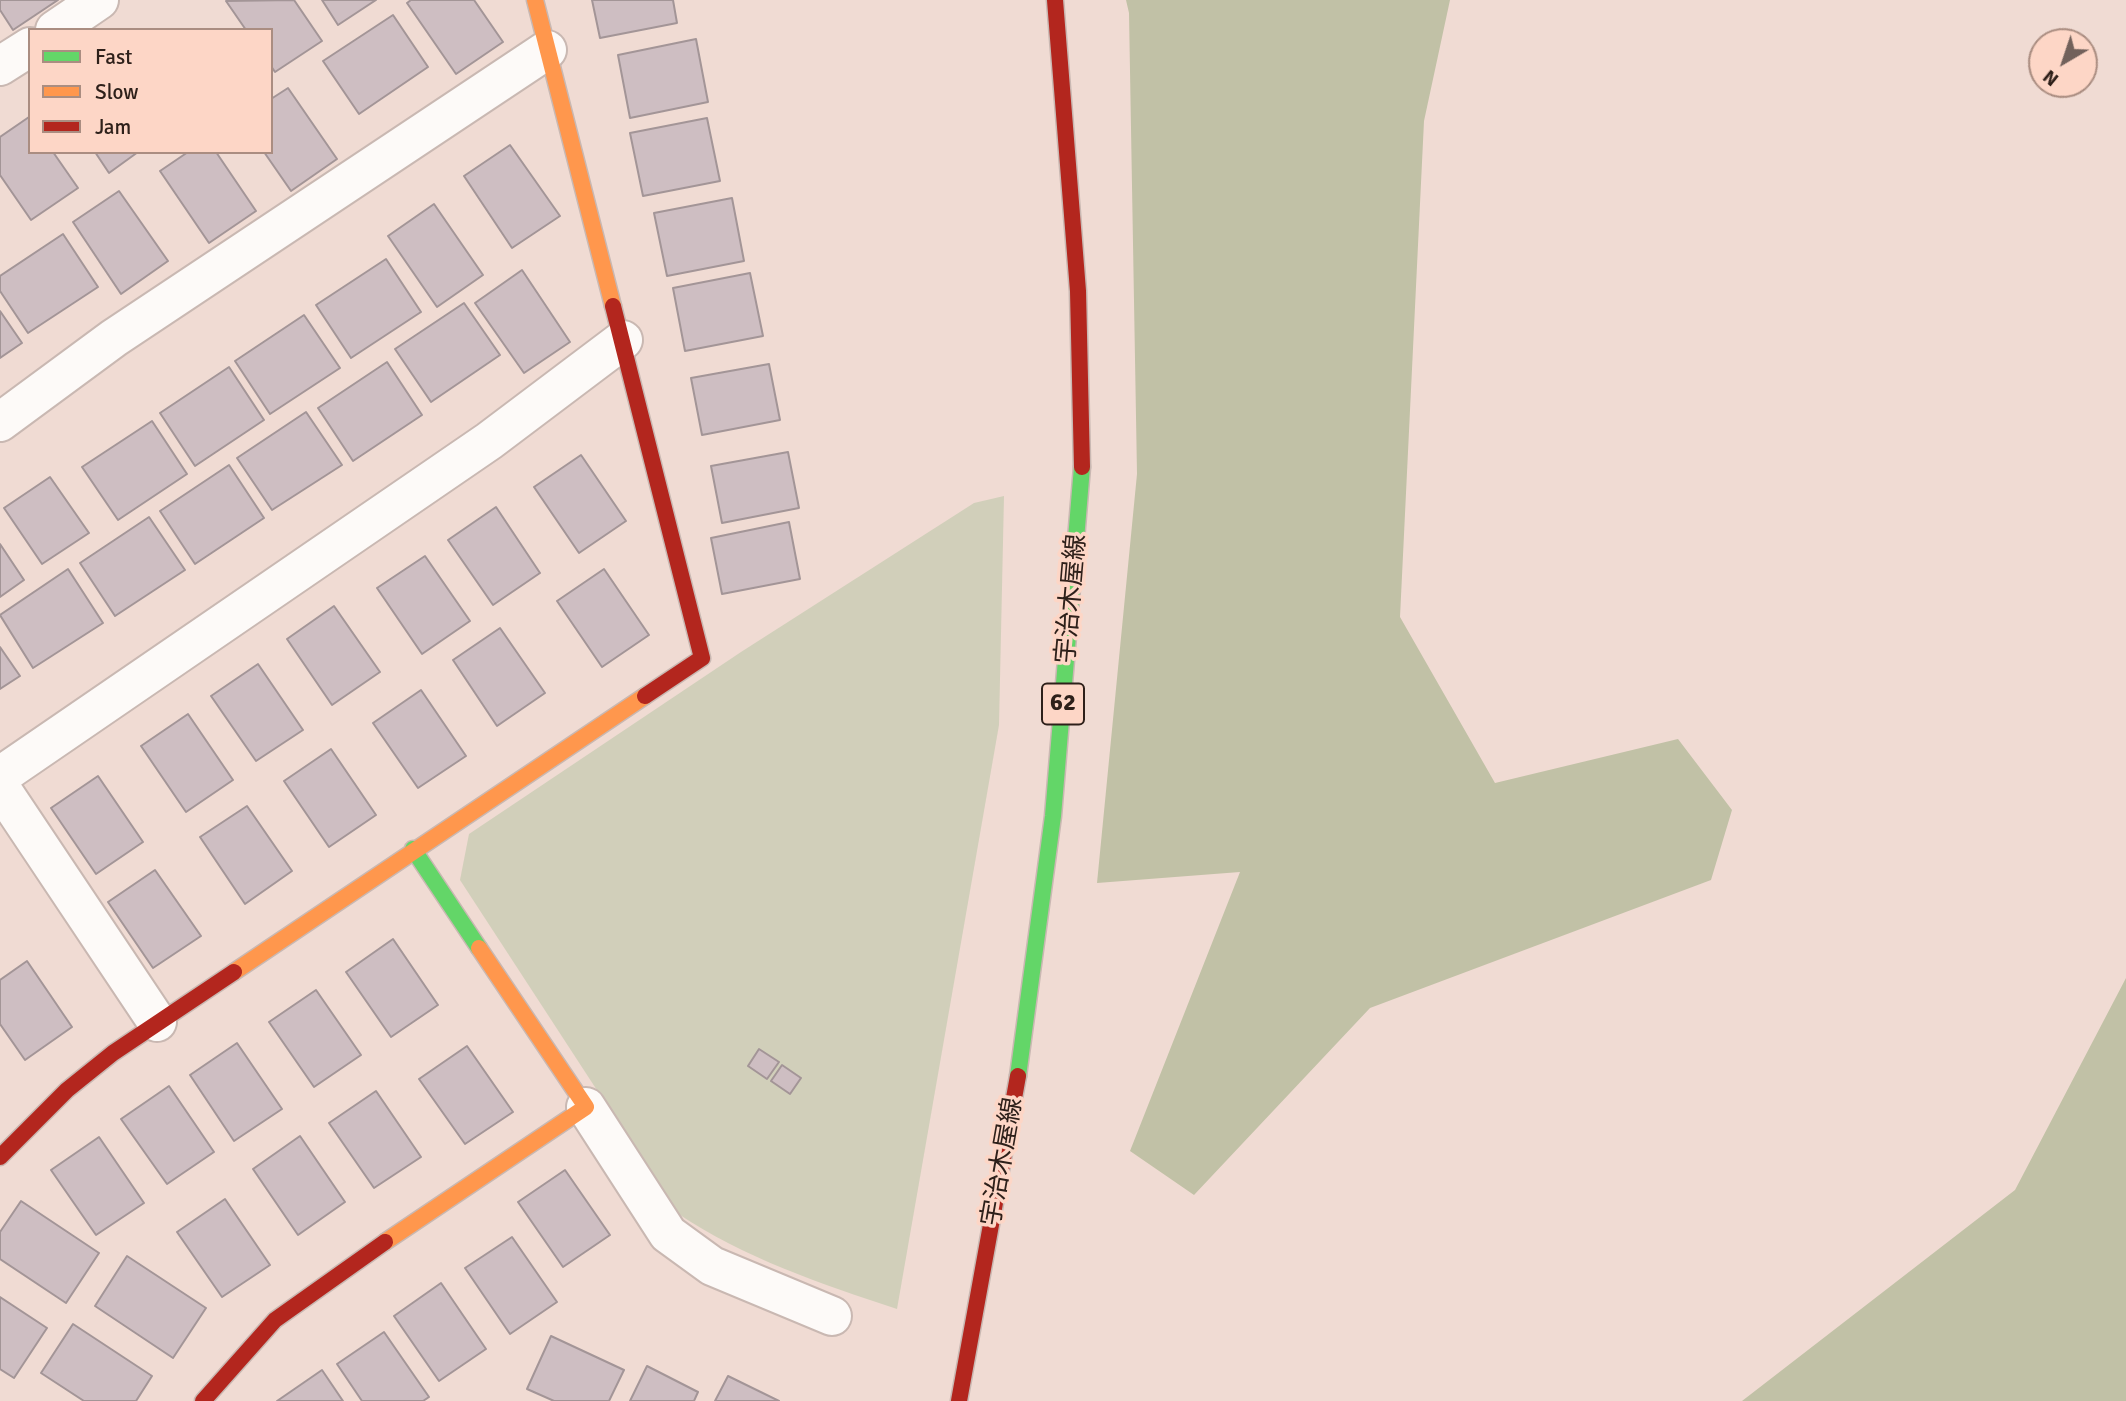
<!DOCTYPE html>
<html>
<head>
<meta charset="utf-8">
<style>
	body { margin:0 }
	#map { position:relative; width:2126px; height:1401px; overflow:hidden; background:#f0dbd3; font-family:Signika,sans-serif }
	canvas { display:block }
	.legend { position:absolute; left:28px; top:28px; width:245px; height:126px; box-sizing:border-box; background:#fdd6c6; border:2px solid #aa8d81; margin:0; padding:9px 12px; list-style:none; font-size:21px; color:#2e201a }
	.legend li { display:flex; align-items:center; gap:14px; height:35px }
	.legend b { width:35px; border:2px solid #aa8d81 }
	.north { position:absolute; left:2028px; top:28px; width:70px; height:70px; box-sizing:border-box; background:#fdd6c6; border:2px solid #aa8d81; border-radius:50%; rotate:219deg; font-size:19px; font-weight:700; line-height:28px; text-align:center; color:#2e201a }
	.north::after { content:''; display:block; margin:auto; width:24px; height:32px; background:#72615b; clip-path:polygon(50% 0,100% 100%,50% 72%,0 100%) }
</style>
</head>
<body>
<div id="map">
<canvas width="2126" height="1401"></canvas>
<ul class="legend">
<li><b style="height:9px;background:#63d668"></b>Fast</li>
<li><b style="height:9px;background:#ff974d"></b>Slow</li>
<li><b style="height:9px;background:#b3261e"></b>Jam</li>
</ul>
<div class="north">N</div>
</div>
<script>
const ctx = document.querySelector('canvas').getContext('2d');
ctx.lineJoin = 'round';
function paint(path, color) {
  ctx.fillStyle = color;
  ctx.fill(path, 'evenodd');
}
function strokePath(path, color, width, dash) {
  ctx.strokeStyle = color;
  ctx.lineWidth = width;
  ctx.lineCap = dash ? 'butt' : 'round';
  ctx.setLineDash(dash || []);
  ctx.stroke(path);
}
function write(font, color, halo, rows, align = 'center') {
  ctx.font = font + ' Signika,"Noto Sans JP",sans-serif';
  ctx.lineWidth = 7;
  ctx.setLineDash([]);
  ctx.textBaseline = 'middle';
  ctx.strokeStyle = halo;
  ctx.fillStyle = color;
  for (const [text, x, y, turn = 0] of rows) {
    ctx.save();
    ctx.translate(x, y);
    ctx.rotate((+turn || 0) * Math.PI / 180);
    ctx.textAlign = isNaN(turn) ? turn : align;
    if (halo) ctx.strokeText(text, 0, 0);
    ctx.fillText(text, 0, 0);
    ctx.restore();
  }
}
paint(new Path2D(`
	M 1004,496 L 999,725 L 897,1309 C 821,1284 744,1258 677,1213 L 460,880 L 469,834 L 741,652 L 974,503 Z`), '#d1cfba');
paint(new Path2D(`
	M 1126,0 L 1450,0 L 1424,121 L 1400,617 L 1495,783 L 1678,739 L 1732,810 L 1711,880 L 1370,1008 L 1194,1195 L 1130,1151 L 1240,872 L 1097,883 L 1137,474 L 1129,13 Z
	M 2126,978 L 2126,1401 L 1742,1401 L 2015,1190 Z`), '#c1c1a6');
const building = new Path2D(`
	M 0,0 L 58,0 L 13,30 L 0,10 Z
	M 294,0 L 322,41 L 275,72 L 271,66 L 271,30 L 246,30 L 226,1 Z
	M 322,0 L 376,0 L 338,25 Z
	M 411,0 L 474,0 L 503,42 L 456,74 L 407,3 Z
	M 592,0 L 673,0 L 677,23 L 600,38 Z
	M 393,15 L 428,67 L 359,114 L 323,61 Z
	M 696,39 L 708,102 L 630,118 L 618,55 Z
	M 288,88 L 337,159 L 291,191 L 264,152 L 271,152 L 271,99 Z
	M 29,117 L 30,152 L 53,152 L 78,188 L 31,220 L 0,175 L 0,137 Z
	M 707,118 L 720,181 L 643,196 L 630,133 Z
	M 510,145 L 560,216 L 512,248 L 464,176 Z
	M 95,152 L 138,152 L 109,173 Z
	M 188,152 L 216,152 L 256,211 L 209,243 L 160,171 Z
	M 119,191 L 168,261 L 121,294 L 73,222 Z
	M 732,198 L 744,261 L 667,276 L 654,213 Z
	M 434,204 L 483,275 L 437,307 L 388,236 Z
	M 63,234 L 98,287 L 28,333 L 0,291 L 0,276 Z
	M 386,259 L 421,312 L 351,358 L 316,305 Z
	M 522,270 L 570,342 L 524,373 L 475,303 Z
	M 750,273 L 763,336 L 685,351 L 673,288 Z
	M 464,303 L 500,355 L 431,402 L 395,349 Z
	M 0,311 L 22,343 L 0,358 Z
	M 304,315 L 340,368 L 270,414 L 235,361 Z
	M 387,362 L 422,415 L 353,461 L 318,408 Z
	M 769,364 L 780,420 L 702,435 L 691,378 Z
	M 229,367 L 264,420 L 195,466 L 160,413 Z
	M 306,412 L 342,465 L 272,510 L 237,458 Z
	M 152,421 L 187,474 L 118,520 L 82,467 Z
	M 788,452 L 799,508 L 722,523 L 711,466 Z
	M 581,455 L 626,521 L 579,553 L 534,487 Z
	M 229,465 L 264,518 L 195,564 L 160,511 Z
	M 50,477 L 89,533 L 42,564 L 4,508 Z
	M 496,507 L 540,573 L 493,605 L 448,540 Z
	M 149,517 L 185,570 L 115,616 L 80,563 Z
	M 789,522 L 800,579 L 722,594 L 711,538 Z
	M 0,544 L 24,580 L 0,597 Z
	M 425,556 L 470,621 L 422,654 L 377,588 Z
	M 68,569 L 103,623 L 33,668 L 0,615 Z
	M 604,569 L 649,635 L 602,667 L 557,601 Z
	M 334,606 L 380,672 L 332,705 L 287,639 Z
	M 500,628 L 545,693 L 497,726 L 453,660 Z
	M 0,647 L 20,676 L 0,689 Z
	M 258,664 L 303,730 L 256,761 L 211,696 Z
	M 421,690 L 466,756 L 418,788 L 373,723 Z
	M 188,714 L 233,780 L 186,812 L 141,746 Z
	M 331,749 L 376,815 L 329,847 L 284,781 Z
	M 98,776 L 143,842 L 96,874 L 51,808 Z
	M 247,806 L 292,871 L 245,904 L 200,837 Z
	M 155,870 L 201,936 L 153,968 L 108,902 Z
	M 393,939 L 438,1005 L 391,1037 L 346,972 Z
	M 27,961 L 72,1027 L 25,1060 L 0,1024 L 0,980 Z
	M 316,990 L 361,1055 L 314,1087 L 269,1022 Z
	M 237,1043 L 282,1109 L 234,1141 L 190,1075 Z
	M 467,1046 L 513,1112 L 465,1144 L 419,1079 Z
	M 759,1049 L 779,1062 L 767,1079 L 748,1066 Z
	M 782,1065 L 801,1078 L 790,1094 L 771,1081 Z
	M 169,1086 L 214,1152 L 167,1184 L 121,1119 Z
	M 376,1091 L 421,1157 L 374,1188 L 329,1123 Z
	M 300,1136 L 345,1202 L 298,1235 L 253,1169 Z
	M 99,1137 L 144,1203 L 96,1235 L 51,1170 Z
	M 565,1170 L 610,1235 L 563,1267 L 518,1202 Z
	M 225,1199 L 270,1265 L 222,1297 L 177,1232 Z
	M 21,1201 L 99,1253 L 66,1303 L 0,1259 L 0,1232 Z
	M 512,1237 L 557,1302 L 510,1334 L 465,1268 Z
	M 127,1256 L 206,1308 L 173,1358 L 95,1306 Z
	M 441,1283 L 486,1349 L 439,1381 L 394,1316 Z
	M 0,1297 L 47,1328 L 14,1378 L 0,1369 Z
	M 73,1324 L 152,1376 L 136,1401 L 84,1401 L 41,1373 Z
	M 384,1332 L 429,1397 L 423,1401 L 362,1401 L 337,1364 Z
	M 551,1336 L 624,1370 L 609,1401 L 554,1401 L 527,1389 Z
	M 647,1366 L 698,1392 L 694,1401 L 630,1401 Z
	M 322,1370 L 343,1401 L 277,1401 Z
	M 728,1376 L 779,1401 L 715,1401 Z`);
paint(building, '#cebec2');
strokePath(building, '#a39597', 2);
const street = new Path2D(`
	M 55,30 L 99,0
	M 0,66 L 30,47
	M 0,422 L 114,338 L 547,50
	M 0,776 L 489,441 L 623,340
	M 0,787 L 157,1022
	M 586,1107 L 668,1234 L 712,1266 L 832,1316`);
const fast = new Path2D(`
	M 413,849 L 479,948
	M 1018,1076 L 1053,816 L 1082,467`);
const slow = new Path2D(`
	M 535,0 L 613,306
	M 234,972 L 645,696
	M 385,1242 L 586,1107 L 479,948`);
const jam = new Path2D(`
	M 1055,0 L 1078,291 L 1082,467
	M 613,306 L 702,658 L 645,696
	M 0,1157 L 67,1090 L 113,1053 L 234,972
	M 203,1401 L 275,1320 L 385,1242
	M 959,1401 L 1018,1076`);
strokePath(street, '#c9b8b2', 42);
strokePath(fast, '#c9b8b2', 19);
strokePath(slow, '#c9b8b2', 19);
strokePath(jam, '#c9b8b2', 19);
strokePath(street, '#fdfaf8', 38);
strokePath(fast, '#63d668', 16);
strokePath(slow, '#ff974d', 16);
strokePath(jam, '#b3261e', 16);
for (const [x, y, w] of [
	[1063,704,42]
]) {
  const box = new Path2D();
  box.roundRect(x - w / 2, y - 20.5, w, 41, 5);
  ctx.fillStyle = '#fdd6c6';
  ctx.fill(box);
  strokePath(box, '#2e201a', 2);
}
write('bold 24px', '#2e201a', null, [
	["62",1063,704]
]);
write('26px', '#2e201a', '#fdd6c6', [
	["宇治木屋線",1072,599,-85],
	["宇治木屋線",1003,1162,-80]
]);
</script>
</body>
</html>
